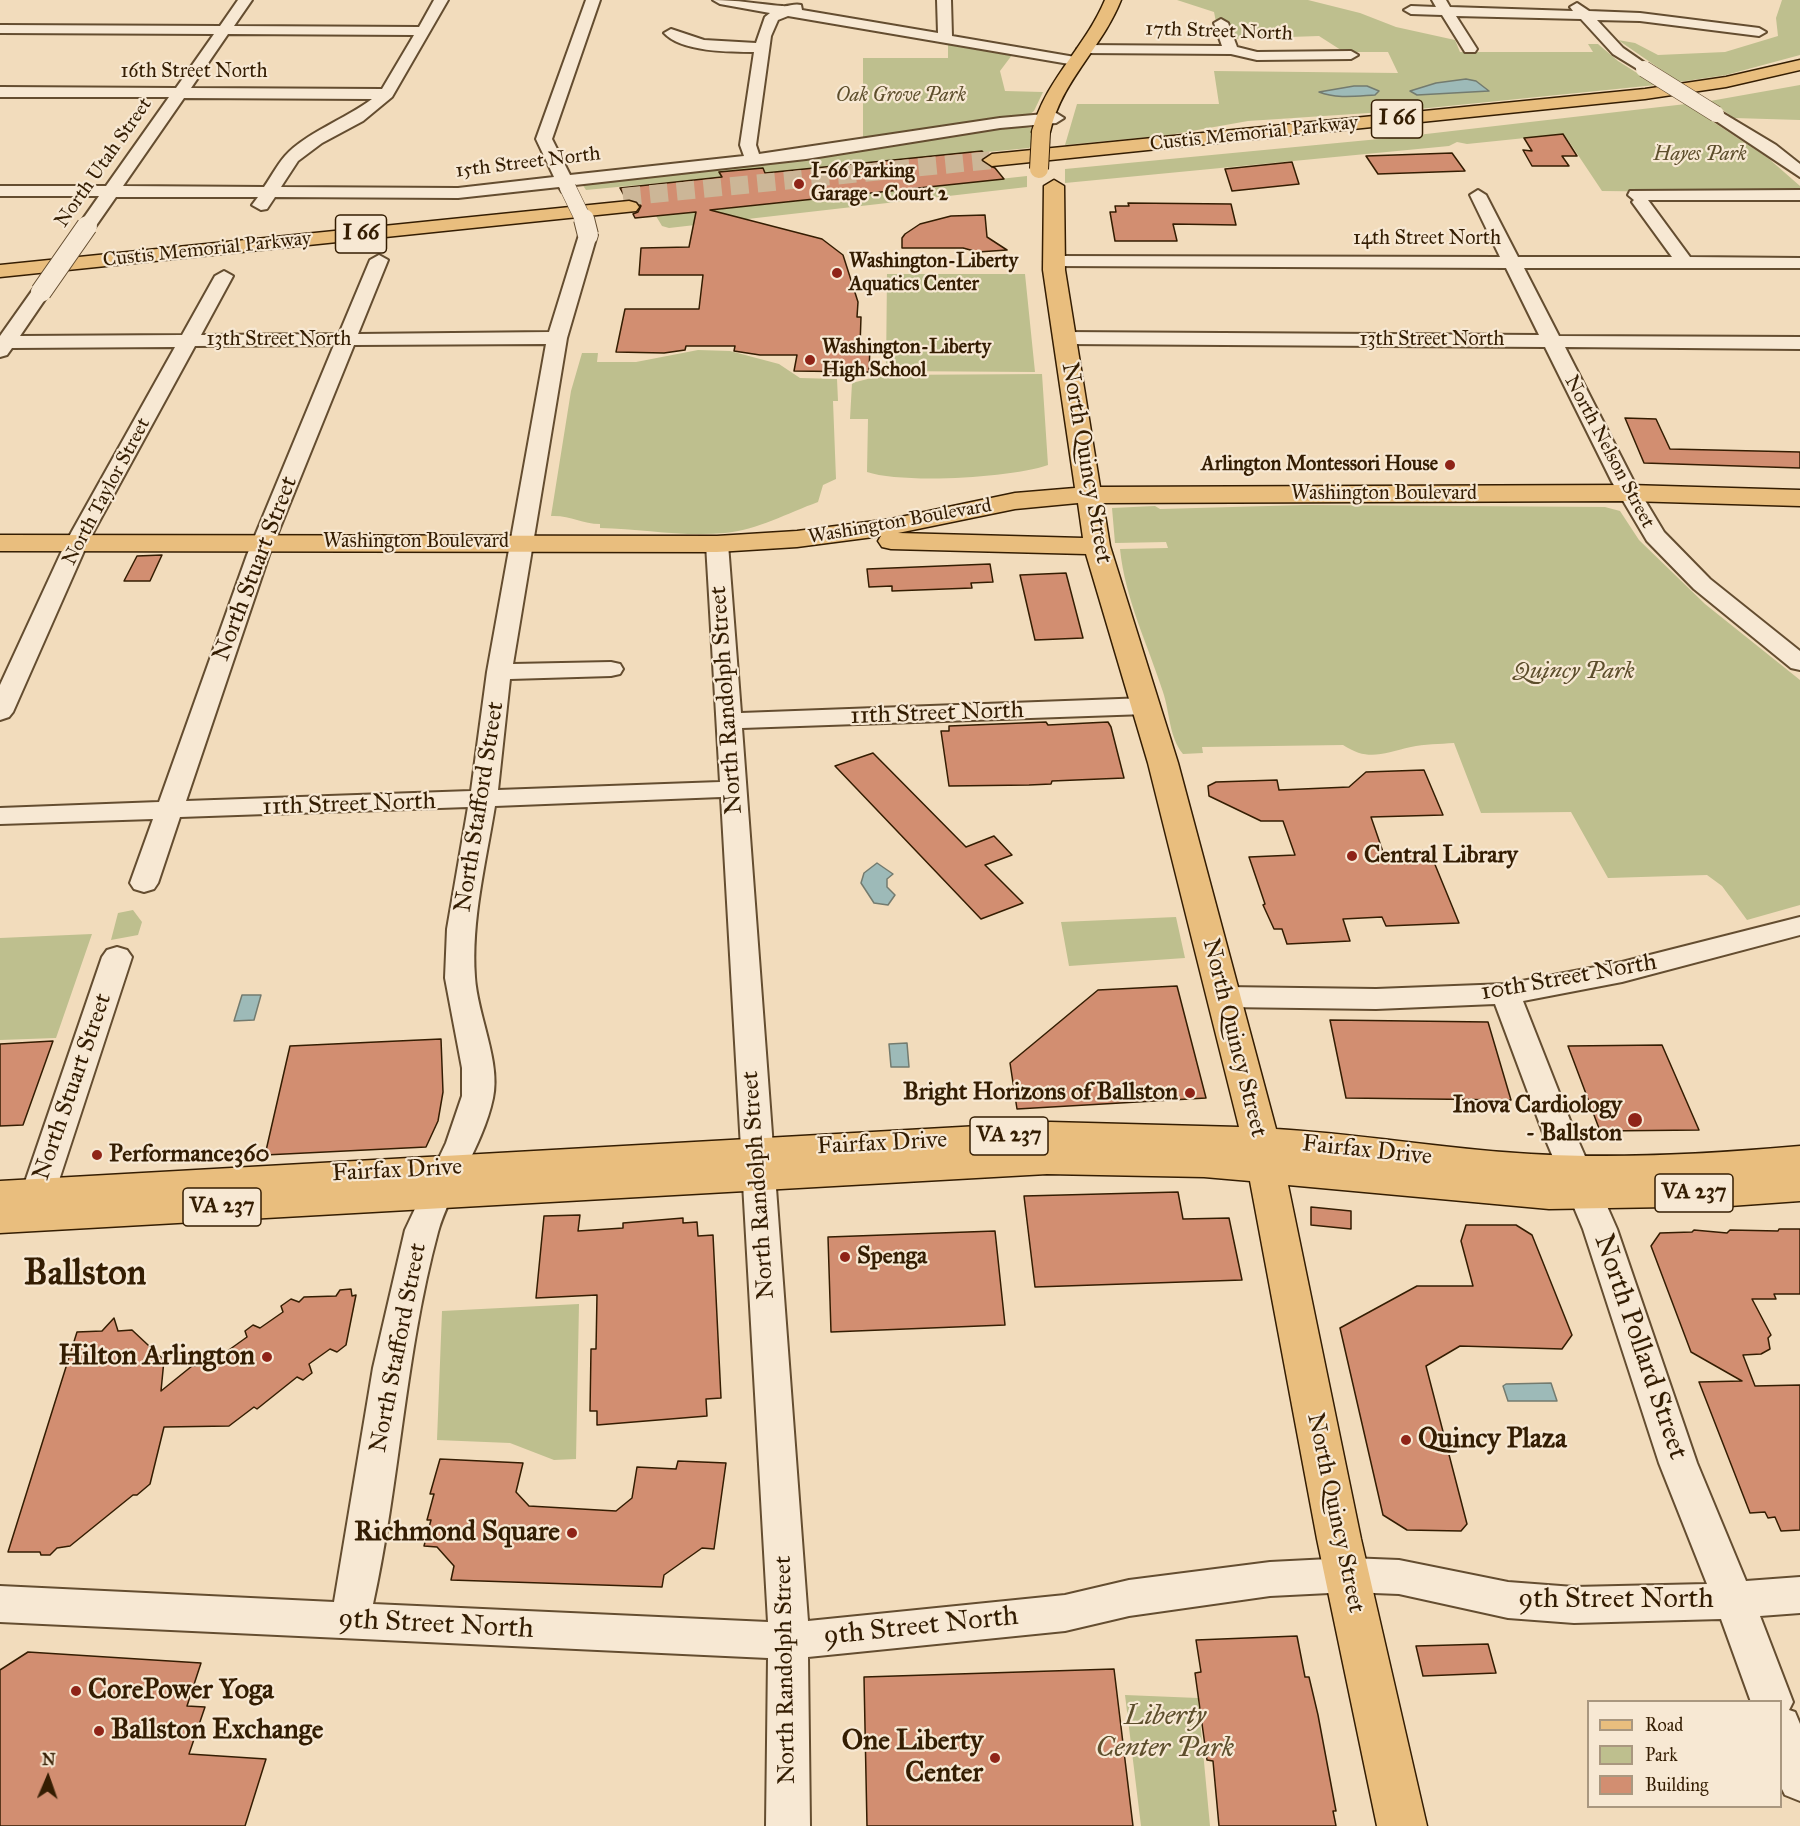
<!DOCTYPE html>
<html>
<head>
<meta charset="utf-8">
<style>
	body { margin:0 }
	#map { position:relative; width:1800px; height:1826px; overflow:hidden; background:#f2dcbc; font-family:"IM FELL Great Primer",serif }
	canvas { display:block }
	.legend { position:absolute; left:1587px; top:1700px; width:195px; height:108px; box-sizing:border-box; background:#f7e8d3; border:2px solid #a9977f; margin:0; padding:8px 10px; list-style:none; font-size:18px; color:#341d02 }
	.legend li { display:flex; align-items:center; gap:12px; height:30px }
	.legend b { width:30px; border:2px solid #a9977f }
	.north { position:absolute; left:18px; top:1748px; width:60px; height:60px; -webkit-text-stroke:4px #f7e8d3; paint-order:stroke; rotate:2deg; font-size:16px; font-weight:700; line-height:24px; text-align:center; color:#341d02 }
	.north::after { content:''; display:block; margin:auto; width:21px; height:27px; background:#341d02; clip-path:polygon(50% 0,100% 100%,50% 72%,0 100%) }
</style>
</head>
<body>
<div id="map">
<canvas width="1800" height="1826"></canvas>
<ul class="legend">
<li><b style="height:8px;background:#e9be7e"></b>Road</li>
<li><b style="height:16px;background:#bebf8e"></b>Park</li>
<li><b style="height:16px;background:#d28e71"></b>Building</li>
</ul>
<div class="north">N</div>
</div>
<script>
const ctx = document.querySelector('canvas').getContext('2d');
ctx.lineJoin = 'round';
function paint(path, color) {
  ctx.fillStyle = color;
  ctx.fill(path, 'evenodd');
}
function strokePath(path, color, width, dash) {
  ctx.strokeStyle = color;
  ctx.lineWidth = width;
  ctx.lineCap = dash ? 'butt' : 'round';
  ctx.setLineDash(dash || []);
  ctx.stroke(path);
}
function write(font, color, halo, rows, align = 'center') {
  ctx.font = font + ' "IM FELL Great Primer",serif';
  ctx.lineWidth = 4.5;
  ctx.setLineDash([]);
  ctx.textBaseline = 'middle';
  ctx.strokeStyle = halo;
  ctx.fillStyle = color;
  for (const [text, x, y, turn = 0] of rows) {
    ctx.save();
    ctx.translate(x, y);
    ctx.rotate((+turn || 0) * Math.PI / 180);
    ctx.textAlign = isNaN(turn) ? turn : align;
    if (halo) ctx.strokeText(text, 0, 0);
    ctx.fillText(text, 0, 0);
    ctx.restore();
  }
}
paint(new Path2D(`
	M 1177,0 L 1308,0 L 1360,13 L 1396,27 L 1455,40 L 1460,52 L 1593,52 L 1588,44 L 1598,44 L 1618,61 L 1656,85 L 1399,111 L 1248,121 L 1169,135 L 1065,145 L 1077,104 L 1219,104 L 1214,71 L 1398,73 L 1388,52 L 1344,52 L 1319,36 L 1230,39 L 1216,22 L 1214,12 Z
	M 1782,0 L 1800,0 L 1800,55 L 1726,75 L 1679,82 L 1618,40 L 1635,43 L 1658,55 L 1725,52 L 1778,36 L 1776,18 Z
	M 948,44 L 1012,55 L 1000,71 L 1005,91 L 1043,92 L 1034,111 L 1029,115 L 863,141 L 863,58 L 948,58 Z
	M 1800,85 L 1800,120 L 1734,118 L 1710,101 Z
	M 1686,104 L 1768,158 L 1800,186 L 1800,193 L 1602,191 L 1564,134 L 1467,144 L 1457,142 L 1449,146 L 1065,183 L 1065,169 L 1400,137 Z
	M 1017,126 L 1033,128 L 1032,145 L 1029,148 L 765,173 L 762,168 L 720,172 L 722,177 L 586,190 L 582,184 L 867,150 Z
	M 1027,176 L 1027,187 L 669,228 L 662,226 L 656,216 L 875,193 L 903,184 L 908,189 Z
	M 887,274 L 1025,274 L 1035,372 L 886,371 Z
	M 698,350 L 730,351 L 779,364 L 800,378 L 837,379 L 838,401 L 833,401 L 836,479 L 823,485 L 818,502 C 788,513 757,530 725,533 C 684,537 642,529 600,528 L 600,524 C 582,524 570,515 551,516 L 571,391 L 582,353 L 598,353 L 597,362 L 636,362 Z
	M 1042,374 L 1048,465 C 1011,478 903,484 867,472 L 868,419 L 850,419 L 852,383 L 883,375 Z
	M 1305,505 L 1605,507 L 1620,511 L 1639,540 L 1705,604 L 1800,680 L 1800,905 L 1747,920 L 1722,886 L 1707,875 L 1608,878 L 1571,812 L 1481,813 L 1454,743 C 1440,744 1424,744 1411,747 C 1383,753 1369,762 1343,745 L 1202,747 L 1203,753 L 1183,754 C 1169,737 1170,713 1163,692 C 1148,645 1125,599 1120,549 L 1168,548 L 1166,542 L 1115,543 L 1112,508 L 1155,506 L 1160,509 Z
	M 133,910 L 142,922 L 138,935 L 111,940 L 118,913 Z
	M 1176,917 L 1185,958 L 1069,966 L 1061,922 Z
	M 92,934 L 56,1038 L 0,1040 L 0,938 Z
	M 579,1304 L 576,1459 L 554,1460 L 510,1443 L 437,1440 L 442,1311 Z
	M 1125,1695 L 1198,1698 L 1210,1826 L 1141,1826 Z`), '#bebf8e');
const water = new Path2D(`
	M 1466,79 L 1476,81 L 1489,91 L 1417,95 L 1410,91 L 1436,83 Z
	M 1354,86 L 1367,86 L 1379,91 L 1375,95 C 1357,96 1336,99 1319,92 Z
	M 877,863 L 893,874 L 887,879 L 887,887 L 895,895 L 888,905 L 874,903 L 861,883 L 864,873 Z
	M 242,995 L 261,995 L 254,1020 L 234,1021 Z
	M 907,1043 L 909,1067 L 891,1067 L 889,1044 Z
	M 1551,1383 L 1557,1401 L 1508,1401 L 1503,1386 L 1506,1384 Z`);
paint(water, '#9dbab8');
strokePath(water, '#737b6f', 1.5);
const building = new Path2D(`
	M 1563,134 L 1577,156 L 1562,156 L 1569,166 L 1532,166 L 1523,150 L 1532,151 L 1524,138 Z
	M 982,151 L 986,156 L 981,159 L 982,162 L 995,168 L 1004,179 L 710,210 L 822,239 L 843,255 L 858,302 L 857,317 L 861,317 L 860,346 L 870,346 L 869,372 L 794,371 L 797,355 L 760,355 L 734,351 L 735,346 L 686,346 L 685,350 L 664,353 L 616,352 L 625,309 L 699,309 L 703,275 L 639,275 L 641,248 L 689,247 L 696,212 L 635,218 L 633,214 L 638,212 L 641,206 L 637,201 L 626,199 L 620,188 L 722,177 L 719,172 L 763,168 L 765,173 Z
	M 1452,153 L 1465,171 L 1378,174 L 1366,156 Z
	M 1292,162 L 1299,184 L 1232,191 L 1225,169 Z
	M 1128,203 L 1231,204 L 1236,225 L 1173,224 L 1177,241 L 1115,241 L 1110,212 L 1116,212 L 1115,206 L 1129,206 Z
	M 985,215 L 987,237 L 1007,250 L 978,252 L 963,248 L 902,248 L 902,238 L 905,234 L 920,224 L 951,216 Z
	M 1625,418 L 1656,419 L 1670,449 L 1800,452 L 1800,468 L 1644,463 Z
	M 162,555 L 150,581 L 124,581 L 137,556 Z
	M 990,564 L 993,582 L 971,583 L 972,588 L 892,591 L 892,586 L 869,587 L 867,569 Z
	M 1066,573 L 1083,638 L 1035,640 L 1020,575 Z
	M 1046,722 L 1048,725 L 1108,722 L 1111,727 L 1124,778 L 1052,781 L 1051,784 L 1029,785 L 949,786 L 941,731 L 949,731 L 949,726 Z
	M 873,753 L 966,847 L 994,836 L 1012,855 L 985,865 L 1023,903 L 981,919 L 835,766 Z
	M 1424,770 L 1443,815 L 1371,817 L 1383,852 L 1429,850 L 1459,923 L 1386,926 L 1382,917 L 1343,919 L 1350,941 L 1287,944 L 1282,929 L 1274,929 L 1263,905 L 1265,904 L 1249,857 L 1295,855 L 1283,821 L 1261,821 L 1209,796 L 1208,786 L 1216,782 L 1277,780 L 1279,790 L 1349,787 L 1366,772 Z
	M 1177,986 L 1206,1098 L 1017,1109 L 1010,1063 L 1098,990 Z
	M 1330,1020 L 1488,1022 L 1511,1100 L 1346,1098 Z
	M 441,1039 L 443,1092 L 438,1121 L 426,1147 L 265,1155 L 290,1046 Z
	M 53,1041 L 23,1125 L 0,1126 L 0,1044 Z
	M 1662,1045 L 1699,1130 L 1600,1131 L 1568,1046 Z
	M 1178,1192 L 1183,1219 L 1229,1218 L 1242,1280 L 1035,1287 L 1024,1196 Z
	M 1311,1207 L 1351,1211 L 1351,1229 L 1311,1225 Z
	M 580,1215 L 578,1231 L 623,1228 L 623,1223 L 683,1218 L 683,1223 L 697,1222 L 698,1236 L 713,1235 L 721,1398 L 706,1399 L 707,1416 L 597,1425 L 597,1411 L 590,1411 L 591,1349 L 596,1349 L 597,1295 L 536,1298 L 544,1216 Z
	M 1466,1225 L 1516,1225 L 1532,1235 L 1572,1335 L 1562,1349 L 1460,1346 L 1426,1366 L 1467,1524 L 1461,1531 L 1407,1530 L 1383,1515 L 1340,1328 L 1417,1286 L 1473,1286 L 1461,1241 Z
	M 1779,1229 L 1800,1229 L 1800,1294 L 1774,1294 L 1776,1299 L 1752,1299 L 1771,1335 L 1768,1338 L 1770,1349 L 1761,1354 L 1743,1355 L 1755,1386 L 1800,1385 L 1800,1530 L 1781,1531 L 1775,1517 L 1768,1518 L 1765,1512 L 1750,1513 L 1699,1382 L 1742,1381 L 1691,1352 L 1651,1246 L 1660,1233 L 1692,1232 L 1694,1230 L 1727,1233 L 1730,1230 L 1778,1231 Z
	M 995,1231 L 1005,1325 L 831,1332 L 828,1237 Z
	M 351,1289 L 352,1296 L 356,1295 L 346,1345 L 337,1352 L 330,1349 L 309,1364 L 312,1373 L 303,1380 L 297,1377 L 257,1409 L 254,1407 L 229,1426 L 164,1427 L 150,1484 L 137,1495 L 133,1495 L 70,1546 L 57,1548 L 50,1555 L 41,1555 L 40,1552 L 8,1552 L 77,1332 L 102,1331 L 114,1318 L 118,1331 L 132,1330 L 164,1360 L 161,1391 L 192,1366 L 212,1365 L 217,1349 L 226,1352 L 247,1337 L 245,1331 L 253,1325 L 260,1328 L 283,1312 L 281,1306 L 291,1299 L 299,1302 L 304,1297 L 336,1296 L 340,1290 Z
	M 440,1459 L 523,1463 L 516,1492 L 529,1506 L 616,1511 L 632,1498 L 637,1467 L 676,1469 L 678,1461 L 726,1463 L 714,1549 L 702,1548 L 664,1575 L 662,1587 L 451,1580 L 454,1566 L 437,1547 L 424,1546 L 431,1520 L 427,1520 L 434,1494 L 430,1494 Z
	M 1297,1636 L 1305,1677 L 1309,1677 L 1318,1715 L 1336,1811 L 1333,1811 L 1336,1826 L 1219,1826 L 1213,1761 L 1207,1760 L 1195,1673 L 1201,1672 L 1196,1640 Z
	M 1488,1644 L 1496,1673 L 1423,1676 L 1416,1646 Z
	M 28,1652 L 201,1663 L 187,1706 L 205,1707 L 189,1754 L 266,1759 L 245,1826 L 0,1826 L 0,1670 Z
	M 1114,1669 L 1133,1826 L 867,1826 L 864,1677 Z`);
paint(building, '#d28e71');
strokePath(building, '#341d02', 1.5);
strokePath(new Path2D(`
	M 623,197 L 992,160`), '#ccb697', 18, [18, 9]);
const minor = new Path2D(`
	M 238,0 L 252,0 L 234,26 L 419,27 L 434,0 L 448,0 L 392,97 L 363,121 L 322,143 L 298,161 L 281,187 L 458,188 L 554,177 L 536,139 L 586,0 L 600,0 L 552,139 L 570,175 L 744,156 L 740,145 L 754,52 C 730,52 681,52 664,33 L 671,29 L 704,40 L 756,43 L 765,17 L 770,13 L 720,4 L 713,0 C 737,0 758,4 782,6 C 789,7 794,3 801,5 L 802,10 L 938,33 L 937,0 L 951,0 L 952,36 L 1075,57 L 1082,61 L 1075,65 L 788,16 L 778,20 L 771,36 L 756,145 L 759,154 L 1000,118 L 1056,113 L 1064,118 L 1056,123 L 1000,128 L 806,159 L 575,185 L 574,192 L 562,192 L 559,187 L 458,198 L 275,197 L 267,209 L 261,210 L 252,205 L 258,197 L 116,197 L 93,230 L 87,231 L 78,226 L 99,196 L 0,196 L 0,186 L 106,186 L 169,97 L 0,97 L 0,87 L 176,88 L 214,34 L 0,33 L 0,25 L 220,26 ZM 228,34 L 414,35 L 382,89 L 191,88 ZM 184,98 L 372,99 C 347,118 304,134 285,156 C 277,165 271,177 264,187 L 123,186 Z
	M 1432,0 L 1446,0 L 1450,7 L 1573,11 L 1570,7 L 1577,3 L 1589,11 L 1640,13 L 1759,28 L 1766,32 L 1759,36 L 1640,21 L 1597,20 L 1623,48 L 1649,66 L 1651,69 L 1644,73 L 1613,54 L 1581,19 L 1456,16 L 1477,49 L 1475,52 L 1465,52 L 1442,15 L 1411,14 L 1404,10 L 1411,6 L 1436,7 Z
	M 1221,19 L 1228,23 L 1237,47 L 1257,52 L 1351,51 L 1358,55 L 1351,59 L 1257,60 L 1231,54 L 1084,53 L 1077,49 L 1084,45 L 1222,46 L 1214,23 Z
	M 1716,109 L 1776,145 L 1800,164 L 1800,177 L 1710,117 L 1708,114 L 1710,111 Z
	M 1478,190 L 1486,195 L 1518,257 L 1672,257 L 1632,202 L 1634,200 L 1628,195 L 1630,191 L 1800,190 L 1800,200 L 1648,200 L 1690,257 L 1800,258 L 1800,268 L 1524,268 L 1559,336 L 1800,337 L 1800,349 L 1565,347 L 1634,482 L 1664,532 L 1710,579 L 1800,651 L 1800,670 L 1791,668 L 1694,589 L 1647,541 L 1612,482 L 1545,347 L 1064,344 L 1054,338 L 1064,332 L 1539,335 L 1506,268 L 1053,266 L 1044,261 L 1053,256 L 1500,257 L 1470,195 Z
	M 588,230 L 597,235 L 567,338 L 513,664 L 611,662 L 620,664 L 623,669 L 620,674 L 611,676 L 510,679 L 498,790 L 720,782 L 706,544 L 709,539 L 725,539 L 728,544 L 741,713 L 1146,698 L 1155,701 L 1159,706 L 1155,711 L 1146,714 L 742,728 L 808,1621 L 1065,1595 L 1129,1580 L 1270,1562 L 1349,1558 L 1399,1560 L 1508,1582 L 1574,1587 L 1707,1584 L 1659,1463 L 1583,1229 L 1545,1138 L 1495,1004 L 1376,1009 L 1225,1007 L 1214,1004 L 1210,997 L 1214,990 L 1225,987 L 1376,989 L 1506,984 L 1622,962 L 1800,917 L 1800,935 L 1622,982 L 1523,1001 L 1577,1138 L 1617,1229 L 1697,1463 L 1746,1581 L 1800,1577 L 1800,1613 L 1760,1616 L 1793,1702 L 1789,1710 L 1795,1712 L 1800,1724 L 1800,1801 L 1785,1795 L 1780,1785 L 1780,1702 L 1751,1702 L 1721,1619 L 1574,1623 L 1508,1618 L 1399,1594 L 1349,1592 L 1270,1596 L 1129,1616 L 1065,1631 L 808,1657 L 810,1826 L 766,1826 L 768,1658 L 0,1622 L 0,1586 L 334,1602 L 373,1368 L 405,1230 L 446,1143 L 462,1096 L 462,1068 L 445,978 L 447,929 L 468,807 L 180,817 L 158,883 L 154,889 L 144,892 L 134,889 L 130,883 L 153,819 L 0,824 L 0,808 L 159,802 L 247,555 L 334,345 L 195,346 L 88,542 L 13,712 L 9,717 L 0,720 L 0,685 L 66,542 L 175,347 L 12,348 L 7,355 L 0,357 L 0,336 L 34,288 L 41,286 L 50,292 L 20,336 L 182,335 L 215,276 L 224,271 L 233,276 L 201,335 L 339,334 L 370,260 L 379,255 L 388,260 L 358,334 L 549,332 L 579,235 ZM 546,344 L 487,672 L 471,791 L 186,801 L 269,555 L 354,345 ZM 721,797 L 768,1622 L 373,1604 C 400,1481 405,1354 438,1232 C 451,1187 483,1146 493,1098 C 501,1062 477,1014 475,977 C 471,920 486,862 495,806 Z
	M 117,947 L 127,950 L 132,957 L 47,1217 L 42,1226 L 30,1230 L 18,1226 L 13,1217 L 102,957 L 107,950 Z`);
const major = new Path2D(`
	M 1105,0 L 1121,0 C 1102,48 1061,81 1050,132 L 1048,136 L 1034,136 L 1032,132 C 1044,81 1085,48 1105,0 Z
	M 1054,180 L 1064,186 L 1065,270 L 1100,487 L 1629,485 L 1800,490 L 1800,506 L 1629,501 L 1103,503 L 1110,546 L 1178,763 L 1276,1129 C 1361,1134 1445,1149 1531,1154 C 1621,1159 1710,1154 1800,1146 L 1800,1201 L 1730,1206 L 1549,1209 L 1288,1185 L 1361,1539 L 1427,1826 L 1377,1826 L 1317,1539 L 1250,1181 L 1204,1177 L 1047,1174 L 0,1233 L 0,1181 L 1050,1122 L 1239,1127 L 1148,763 L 1086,554 L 891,549 L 882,547 L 878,541 L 881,536 L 797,547 L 717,552 L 0,551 L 0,535 L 717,536 L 797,531 L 891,519 L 1015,493 L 1075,488 L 1043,270 L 1044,186 ZM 1078,503 L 1083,538 L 898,533 L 1015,509 Z`);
const highway = new Path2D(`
	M 1800,60 L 1800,70 L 1726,87 L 1645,99 L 992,166 L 983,160 L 992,154 L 1645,89 L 1726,77 Z
	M 629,201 L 636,203 L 639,207 L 636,211 L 0,277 L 0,265 Z`);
strokePath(minor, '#644d30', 4);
strokePath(major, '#341d02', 3);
strokePath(highway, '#341d02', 3);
paint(minor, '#f7e8d3');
paint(major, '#e9be7e');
paint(highway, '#e9be7e');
const minorBridgeFar1 = new Path2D(`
	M 1644,69 L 1716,114
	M 568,188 L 584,221`);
const minorBridge = new Path2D(`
	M 584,219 L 588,235
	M 41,292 L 87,226`);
const majorBridge = new Path2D(`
	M 1039,169 L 1041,132`);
strokePath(minorBridgeFar1, '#644d30', 17, []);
strokePath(minorBridge, '#644d30', 22, []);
strokePath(majorBridge, '#341d02', 20, []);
strokePath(minorBridgeFar1, '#f7e8d3', 16);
strokePath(minorBridge, '#f7e8d3', 20);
strokePath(majorBridge, '#e9be7e', 18);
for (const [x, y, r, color] of [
	[799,184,6,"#8f2418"],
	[837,273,6,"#8f2418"],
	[810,360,6,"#8f2418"],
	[1450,465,6,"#8f2418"],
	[1352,856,6,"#8f2418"],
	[1190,1093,6,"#8f2418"],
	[1635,1120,8,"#8f2418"],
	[97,1155,6,"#8f2418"],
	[845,1257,6,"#8f2418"],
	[267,1357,6,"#8f2418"],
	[1406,1440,6,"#8f2418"],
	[572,1533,6,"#8f2418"],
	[76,1691,6,"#8f2418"],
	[99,1731,6,"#8f2418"],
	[995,1758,6,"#8f2418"]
]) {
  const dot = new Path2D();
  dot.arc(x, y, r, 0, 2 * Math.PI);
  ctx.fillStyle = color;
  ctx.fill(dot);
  strokePath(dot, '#f7e8d3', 2);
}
write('20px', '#341d02', '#f7e8d3', [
	["17th Street North",1219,32,2],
	["16th Street North",194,72],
	["Custis Memorial Parkway",1254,134,-6],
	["North Utah Street",104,163,-55],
	["15th Street North",528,163,-7],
	["14th Street North",1427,239],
	["Custis Memorial Parkway",207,250,-6],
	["13th Street North",279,340],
	["13th Street North",1432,340],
	["North Nelson Street",1609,452,62],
	["North Taylor Street",107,492,-62],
	["Washington Boulevard",1384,494],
	["Washington Boulevard",900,522,-10],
	["Washington Boulevard",416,542]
]);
write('italic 20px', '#5d4e2c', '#f7e8d3', [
	["Oak Grove Park",901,96],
	["Hayes Park",1700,155]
]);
write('bold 20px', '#341d02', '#f7e8d3', [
	["I-66 Parking",811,172],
	["Garage - Court 2",811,195],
	["Washington-Liberty",849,262],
	["Aquatics Center",849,285],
	["Washington-Liberty",822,348],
	["High School",822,371],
	["Arlington Montessori House",1438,465,"right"]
], 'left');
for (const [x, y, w] of [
	[1397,119,51],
	[361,234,51],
	[1009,1136,78],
	[1694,1193,78],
	[222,1207,78]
]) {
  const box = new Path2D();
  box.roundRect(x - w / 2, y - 19, w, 38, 4.5);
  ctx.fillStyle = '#f7e8d3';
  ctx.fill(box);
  strokePath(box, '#341d02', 1.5);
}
write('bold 22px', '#341d02', null, [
	["I 66",1397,119],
	["I 66",361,234],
	["VA 237",1009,1136],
	["VA 237",1694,1193],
	["VA 237",222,1207]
]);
write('24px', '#341d02', '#f7e8d3', [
	["North Quincy Street",1086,463,80],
	["North Stuart Street",256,569,-69],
	["North Randolph Street",727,700,-94],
	["11th Street North",937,714,-2],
	["11th Street North",349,805,-2],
	["North Stafford Street",480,807,-81],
	["10th Street North",1569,978,-10],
	["North Quincy Street",1234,1038,76],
	["North Stuart Street",73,1087,-71],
	["Fairfax Drive",882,1144,-3],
	["Fairfax Drive",1367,1151,6],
	["Fairfax Drive",397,1171,-3],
	["North Randolph Street",759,1185,-94],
	["North Stafford Street",399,1348,-79],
	["North Quincy Street",1335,1513,78],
	["North Randolph Street",786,1670,-91]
]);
write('italic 24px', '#5d4e2c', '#f7e8d3', [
	["Quincy Park",1574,672]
]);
write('bold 24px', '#341d02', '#f7e8d3', [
	["Central Library",1364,856],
	["Bright Horizons of Ballston",1178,1093,"right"],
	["Inova Cardiology",1622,1106,"right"],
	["- Ballston",1622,1134,"right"],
	["Performance360",109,1155],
	["Spenga",857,1257]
], 'left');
write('28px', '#341d02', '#f7e8d3', [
	["North Pollard Street",1640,1347,71],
	["9th Street North",1616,1600],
	["9th Street North",436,1625,3],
	["9th Street North",921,1627,-6]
]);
write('bold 28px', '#341d02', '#f7e8d3', [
	["Hilton Arlington",255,1357],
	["Quincy Plaza",1418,1440,"left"],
	["Richmond Square",560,1533],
	["CorePower Yoga",88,1691,"left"],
	["Ballston Exchange",111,1731,"left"],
	["One Liberty",983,1742],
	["Center",983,1774]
], 'right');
write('italic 28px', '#5d4e2c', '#f7e8d3', [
	["Liberty",1165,1717],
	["Center Park",1165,1749]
]);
write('bold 36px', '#341d02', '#f7e8d3', [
	["Ballston",85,1275]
]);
</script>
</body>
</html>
